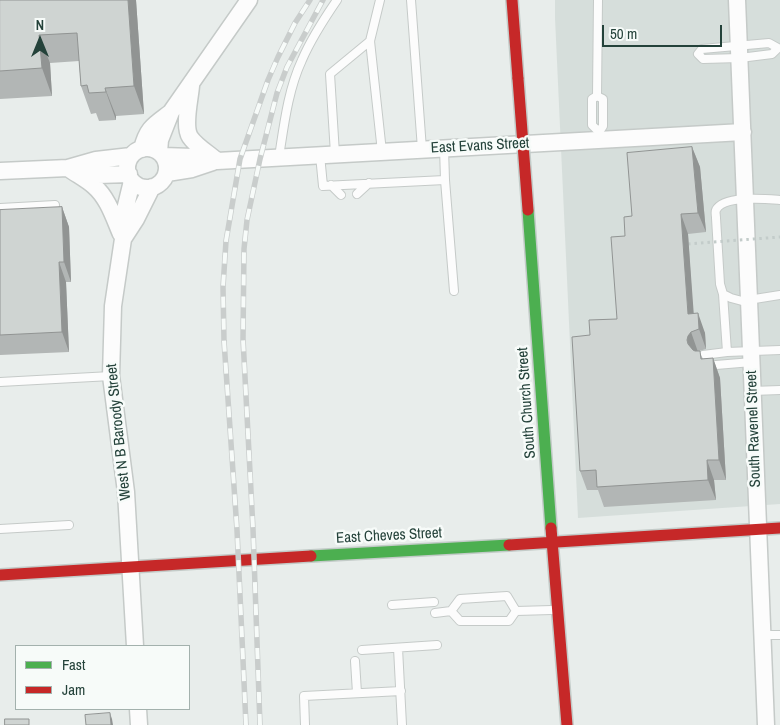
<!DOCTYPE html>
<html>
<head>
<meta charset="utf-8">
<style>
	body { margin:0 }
	#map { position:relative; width:780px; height:725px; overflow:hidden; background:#e8edeb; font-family:"Archivo Narrow",sans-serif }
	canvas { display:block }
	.legend { position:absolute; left:15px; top:645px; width:175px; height:65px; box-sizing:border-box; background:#f7fbf9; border:1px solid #a3b1ad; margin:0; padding:6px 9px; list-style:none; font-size:15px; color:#24423a }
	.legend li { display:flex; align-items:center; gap:10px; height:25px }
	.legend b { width:25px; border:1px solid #a3b1ad }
	.north { position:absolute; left:15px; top:15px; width:50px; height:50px; -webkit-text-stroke:4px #f7fbf9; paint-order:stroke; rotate:0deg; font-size:14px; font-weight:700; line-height:20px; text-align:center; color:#24423a }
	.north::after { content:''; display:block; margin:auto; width:18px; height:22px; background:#24423a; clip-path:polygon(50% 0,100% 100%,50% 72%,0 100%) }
	.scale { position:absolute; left:602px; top:25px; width:120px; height:22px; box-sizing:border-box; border:2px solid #24423a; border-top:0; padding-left:6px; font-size:15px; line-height:18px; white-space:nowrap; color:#24423a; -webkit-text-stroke:4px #f7fbf9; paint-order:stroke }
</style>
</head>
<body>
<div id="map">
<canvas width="780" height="725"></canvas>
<ul class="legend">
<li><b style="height:6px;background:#4caf50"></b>Fast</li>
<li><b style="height:6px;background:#c62828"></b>Jam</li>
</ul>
<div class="north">N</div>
<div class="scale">50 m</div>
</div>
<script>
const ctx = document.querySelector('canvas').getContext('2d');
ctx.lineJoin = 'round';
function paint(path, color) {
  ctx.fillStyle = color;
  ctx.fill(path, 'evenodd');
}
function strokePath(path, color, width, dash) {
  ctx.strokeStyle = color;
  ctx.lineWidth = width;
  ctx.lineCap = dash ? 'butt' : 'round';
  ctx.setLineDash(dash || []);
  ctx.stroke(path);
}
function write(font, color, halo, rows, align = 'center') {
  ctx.font = font + ' "Archivo Narrow",sans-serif';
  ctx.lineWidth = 5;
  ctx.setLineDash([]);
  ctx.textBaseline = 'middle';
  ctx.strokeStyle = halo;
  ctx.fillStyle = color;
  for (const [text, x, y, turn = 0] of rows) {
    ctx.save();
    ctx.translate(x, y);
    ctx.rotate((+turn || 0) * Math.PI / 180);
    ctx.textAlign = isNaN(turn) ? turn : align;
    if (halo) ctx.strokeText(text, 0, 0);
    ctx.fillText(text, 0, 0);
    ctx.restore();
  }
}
paint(new Path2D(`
	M 555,0 L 780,0 L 780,504 L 578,518 L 555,18 Z`), '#d6dedb');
const lane = new Path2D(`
	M 380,0 L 370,41 L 382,152
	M 411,0 L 422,149
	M 598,0 L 597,96 L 592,99 L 592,125 L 599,132
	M 769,43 L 778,48 L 772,54 L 740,58 L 703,59 L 698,54 L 702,49 Z
	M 597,96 L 603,99 L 603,126 L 599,132 L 599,136
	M 444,148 L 445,180 L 454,291
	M 335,154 L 330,74 L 370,41
	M 320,155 L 323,186 L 445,180
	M 279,157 C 284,125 288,90 302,60 C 311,39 324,19 337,0
	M 331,185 L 341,195
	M 357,194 L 369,183
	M 780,200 C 766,199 723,195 716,210 C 715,212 716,215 716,218 L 720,284 L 723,294 L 731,298 L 742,301 L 780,295
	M 0,208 L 55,205
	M 723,294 L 727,352
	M 752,362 L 704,366 C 700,362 698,358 703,355 L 727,352 L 780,350
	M 0,382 L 111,376
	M 752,391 L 780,390
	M 0,529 L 69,525
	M 392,605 L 434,602
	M 451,611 L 460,621 L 509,621 L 516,611
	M 516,611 L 552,610
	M 435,613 L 451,611 L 460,599 L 507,596 L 516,611
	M 762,635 L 780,635
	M 398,648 L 402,725
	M 362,650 L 437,645
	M 355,661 L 357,693
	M 305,725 L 304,696 L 401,691`);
const street = new Path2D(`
	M 737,0 L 766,725
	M 191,86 C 190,99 183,126 190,137 C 196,146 208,153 217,161
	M127 168a20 20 0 1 1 40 0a20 20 0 1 1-40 0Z
	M 142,149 C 147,128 154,125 170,113
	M 159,152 L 160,140 L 171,112 L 249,0
	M 163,156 L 193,157 L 217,161 L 743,132
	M 68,168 C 76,174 86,179 94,186 C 108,198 114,218 121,234
	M 77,170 L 98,175 L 129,174
	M 0,171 L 68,168 L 96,160 L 131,156
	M 167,173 L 192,169 L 213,162
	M 132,181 L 124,214 L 123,239 L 113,306 L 111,376 L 126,492 L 135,646
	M 123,239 L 136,219 L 152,187
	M 138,709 L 139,725`);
const fast = new Path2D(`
	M 528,210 L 551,528
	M 311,556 L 509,545`);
const jam = new Path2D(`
	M 512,0 L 518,79
	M 551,528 L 567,725
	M 509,545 L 780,528
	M 0,575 L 311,556`);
strokePath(lane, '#c5cac8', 10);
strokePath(street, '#c5cac8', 19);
strokePath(fast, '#c3cbc8', 14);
strokePath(jam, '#c3cbc8', 14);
strokePath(lane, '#fcfcfc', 8);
strokePath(street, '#fcfcfc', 16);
strokePath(fast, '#4caf50', 11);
strokePath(jam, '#c62828', 11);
const rail = new Path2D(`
	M 246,725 L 237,530 L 224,341 L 223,287 L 226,241 L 240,159 L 251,128 L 268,80 L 278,57 L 295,23 L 310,0
	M 260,725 L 253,529 L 243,339 L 244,249 L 247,220 L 260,159 L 277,93 L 287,67 L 323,0`);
strokePath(rail, '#c9cdcc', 5.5);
strokePath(rail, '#f7fbf9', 4, [11]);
const jamBridge = new Path2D(`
	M 518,79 L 528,210`);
strokePath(jamBridge, '#c3ccc9', 14, []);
strokePath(new Path2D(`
	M 688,244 L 780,237`), '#c3ccca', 3, [2.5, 4]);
strokePath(jamBridge, '#c62828', 11);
paint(new Path2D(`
	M 0,0 L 136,0 L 144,114 L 116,116 L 116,120 L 99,121 L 96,113 L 91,114 L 81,86 L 79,61 L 50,63 L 52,96 L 0,99 Z
	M 692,147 L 700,167 L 706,232 L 688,234 L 693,314 L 705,333 L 706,349 L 699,351 L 703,359 L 713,358 L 720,378 L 726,480 L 714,480 L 716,500 L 604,507 L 598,490 L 587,490 L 580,471 L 590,335 L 617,319 L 625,236 L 632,216 Z
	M 62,207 L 69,227 L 71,282 L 66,282 L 69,352 L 0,355 L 0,210 Z`), '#b2b6b5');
paint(new Path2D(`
	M 128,0 L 136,0 L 144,114 L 134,86 Z
	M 39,35 L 50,63 L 52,96 L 42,68 Z
	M 105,88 L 116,116 L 116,120 L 106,92 Z
	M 692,147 L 700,167 L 706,232 L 698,213 Z
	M 62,207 L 69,227 L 71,282 L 64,262 Z
	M 681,214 L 688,234 L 695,331 L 688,314 Z
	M 59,262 L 66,282 L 69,352 L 62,332 Z
	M 698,313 L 705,333 L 706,349 L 699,329 Z
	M 691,332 L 698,352 L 694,360 L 687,340 L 688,336 Z
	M 713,358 L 720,378 L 726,480 L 719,460 Z
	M 707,460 L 714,480 L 716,500 L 708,480 Z
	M 110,713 L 112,719 L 113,725 L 111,725 Z`), '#919493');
const building = new Path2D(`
	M 0,0 L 128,0 L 134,86 L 105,88 L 106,92 L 89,93 L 87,85 L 81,86 L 77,33 L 39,35 L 42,68 L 0,71 Z
	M 692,147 L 698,213 L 681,214 L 688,314 L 698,313 L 699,329 L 691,332 L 688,336 L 687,340 L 688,344 L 693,350 L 695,351 L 700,351 L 701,359 L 713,358 L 719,460 L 707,460 L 708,480 L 597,487 L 596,470 L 580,471 L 572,337 L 590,335 L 589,320 L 617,319 L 611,237 L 625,236 L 624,217 L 632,216 L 627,153 Z
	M 62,207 L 64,262 L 59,262 L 62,332 L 0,335 L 0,210 Z
	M 110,713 L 111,725 L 86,725 L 85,715 Z
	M 5,719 L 29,719 L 29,725 L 5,725 Z`);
paint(building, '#cfd4d2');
strokePath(building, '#919493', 1);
write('15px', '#24423a', '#f7fbf9', [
	["East Evans Street",480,146,-3],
	["South Church Street",527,403,-94],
	["South Ravenel Street",754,429,-92],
	["West N B Baroody Street",119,432,-96],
	["East Cheves Street",389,536,-3]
]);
</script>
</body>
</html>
